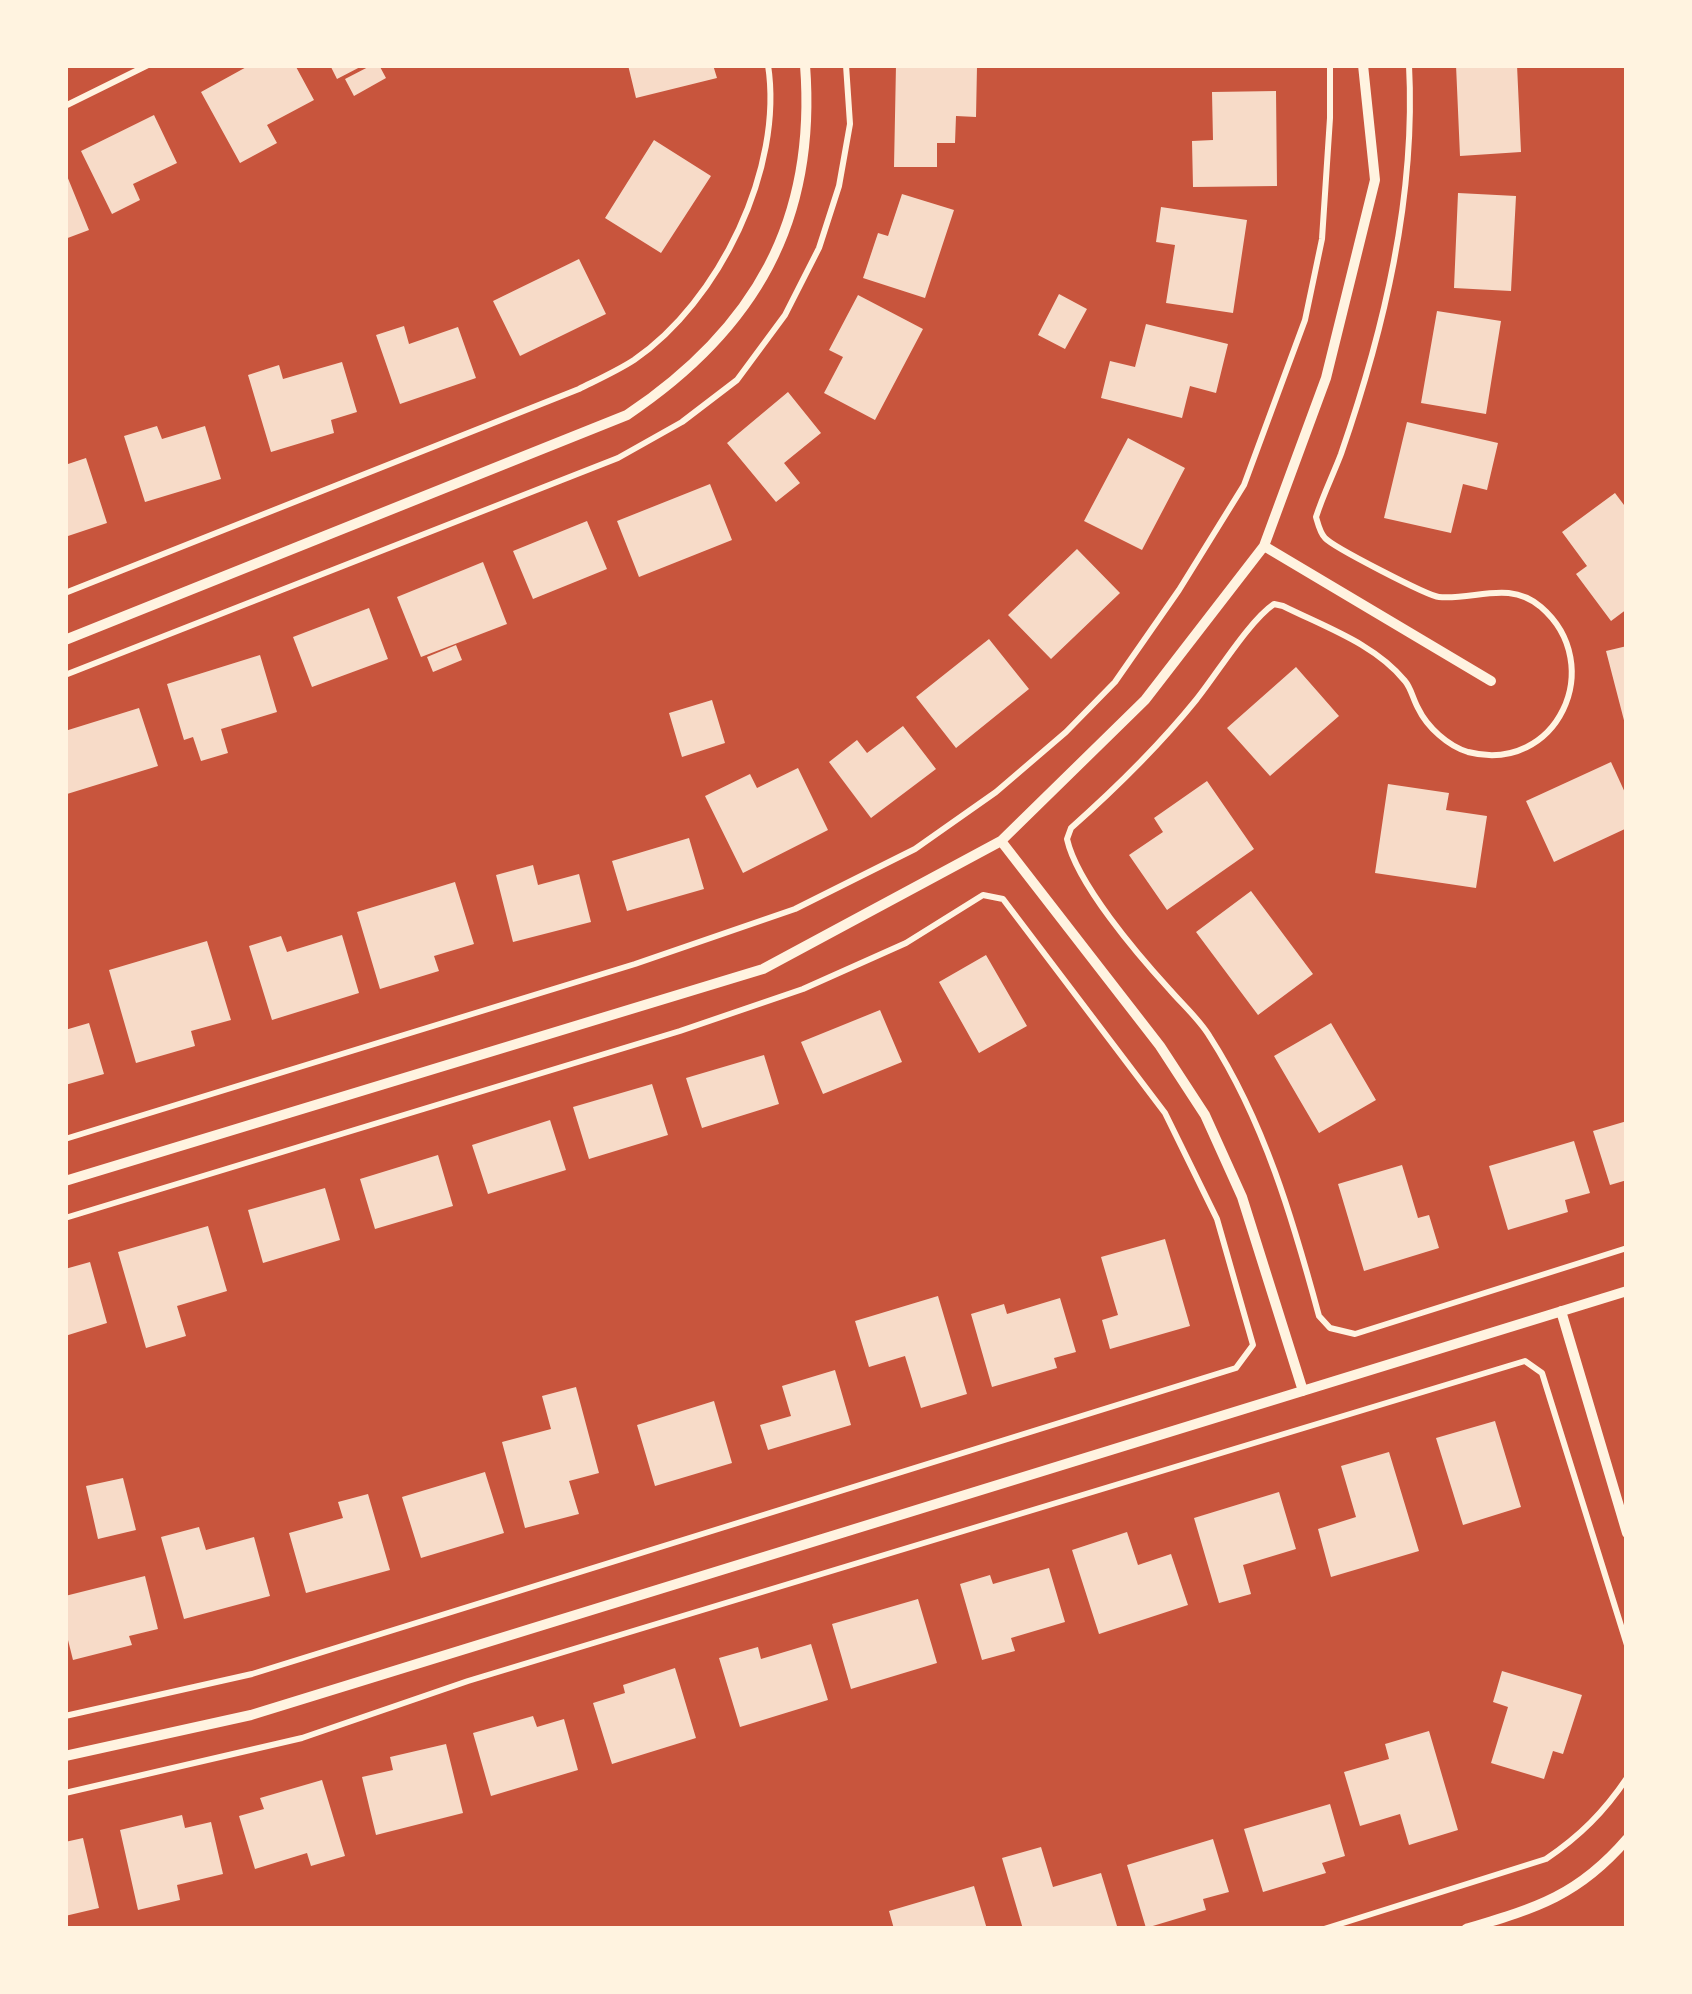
<!DOCTYPE html>
<html>
<head>
<meta charset="utf-8">
<style>
	body { margin:0 }
	#map { position:relative; width:1692px; height:1994px; overflow:hidden; background:#c8553d; font-family:"DM Sans",sans-serif }
	canvas { display:block }
	.frame { position:absolute; inset:0; border:68px solid #fff3e0; pointer-events:none }
</style>
</head>
<body>
<div id="map">
<canvas width="1692" height="1994"></canvas>
<div class="frame"></div>
</div>
<script>
const ctx = document.querySelector('canvas').getContext('2d');
ctx.lineJoin = 'round';
function paint(path, color) {
  ctx.fillStyle = color;
  ctx.fill(path, 'evenodd');
}
function strokePath(path, color, width, dash) {
  ctx.strokeStyle = color;
  ctx.lineWidth = width;
  ctx.lineCap = dash ? 'butt' : 'round';
  ctx.setLineDash(dash || []);
  ctx.stroke(path);
}
paint(new Path2D(`
	M 250,65 L 295,65 L 314,100 L 267,125 L 277,143 L 240,163 L 201,92 Z
	M 330,65 L 364,65 L 337,79 Z
	M 372,65 L 379,65 L 386,78 L 354,96 L 345,79 Z
	M 628,65 L 713,65 L 717,78 L 636,98 Z
	M 896,65 L 977,66 L 976,117 L 956,116 L 955,143 L 937,143 L 937,167 L 894,167 Z
	M 1456,65 L 1517,65 L 1521,152 L 1460,156 Z
	M 1276,91 L 1277,186 L 1193,187 L 1192,141 L 1213,140 L 1212,92 Z
	M 154,115 L 177,163 L 133,184 L 140,200 L 112,214 L 81,151 Z
	M 654,140 L 711,176 L 661,253 L 605,218 Z
	M 65,171 L 89,230 L 65,239 Z
	M 1458,193 L 1516,196 L 1511,291 L 1454,288 Z
	M 902,194 L 954,210 L 925,298 L 863,278 L 878,233 L 888,236 Z
	M 1161,207 L 1247,220 L 1233,313 L 1166,303 L 1175,245 L 1156,242 Z
	M 579,259 L 606,314 L 520,356 L 493,301 Z
	M 1059,294 L 1087,309 L 1065,349 L 1038,335 Z
	M 858,295 L 923,329 L 875,420 L 824,393 L 843,357 L 829,350 Z
	M 1437,311 L 1501,321 L 1486,414 L 1421,403 Z
	M 1146,324 L 1228,344 L 1216,393 L 1190,386 L 1182,418 L 1101,398 L 1110,361 L 1135,367 Z
	M 404,326 L 409,344 L 458,327 L 476,378 L 400,404 L 376,335 Z
	M 342,362 L 357,412 L 331,420 L 334,433 L 271,452 L 248,375 L 279,365 L 283,379 Z
	M 788,392 L 821,433 L 784,463 L 800,483 L 776,502 L 727,443 Z
	M 1407,422 L 1498,443 L 1487,490 L 1463,484 L 1451,533 L 1384,518 Z
	M 157,426 L 162,439 L 205,426 L 221,479 L 145,502 L 124,436 Z
	M 1128,438 L 1185,468 L 1142,550 L 1084,521 Z
	M 86,458 L 107,523 L 65,537 L 65,465 Z
	M 710,484 L 732,540 L 639,577 L 617,521 Z
	M 1615,493 L 1627,509 L 1627,609 L 1611,621 L 1576,574 L 1587,566 L 1562,532 Z
	M 587,521 L 607,569 L 533,599 L 513,551 Z
	M 1077,549 L 1120,593 L 1051,659 L 1008,615 Z
	M 483,562 L 507,624 L 421,657 L 397,597 Z
	M 369,608 L 388,659 L 312,687 L 293,637 Z
	M 989,639 L 1029,689 L 956,748 L 916,697 Z
	M 456,645 L 462,660 L 433,672 L 427,657 Z
	M 1627,646 L 1627,728 L 1626,728 L 1606,651 Z
	M 260,655 L 277,712 L 221,729 L 228,753 L 201,761 L 193,737 L 184,740 L 167,684 Z
	M 1296,667 L 1339,716 L 1270,776 L 1227,728 Z
	M 712,700 L 725,743 L 682,757 L 669,713 Z
	M 139,708 L 158,766 L 67,794 L 65,731 Z
	M 903,726 L 936,769 L 871,818 L 829,762 L 857,740 L 867,753 Z
	M 1611,762 L 1627,797 L 1627,828 L 1554,862 L 1526,801 Z
	M 798,768 L 828,830 L 743,873 L 705,796 L 750,774 L 757,788 Z
	M 1207,781 L 1254,849 L 1167,910 L 1129,855 L 1163,832 L 1154,818 Z
	M 1388,784 L 1449,793 L 1446,810 L 1487,816 L 1476,888 L 1375,873 Z
	M 689,838 L 704,889 L 627,911 L 612,861 Z
	M 533,865 L 538,885 L 579,874 L 591,922 L 513,942 L 496,875 Z
	M 455,882 L 474,944 L 434,956 L 439,971 L 380,989 L 357,912 Z
	M 1251,891 L 1313,974 L 1258,1015 L 1196,932 Z
	M 342,935 L 359,993 L 272,1020 L 249,946 L 281,936 L 287,952 Z
	M 207,941 L 231,1020 L 191,1031 L 195,1046 L 136,1063 L 109,970 Z
	M 986,955 L 1027,1026 L 979,1053 L 939,982 Z
	M 880,1010 L 902,1062 L 823,1094 L 801,1042 Z
	M 89,1023 L 104,1074 L 65,1085 L 65,1030 Z
	M 1331,1023 L 1376,1100 L 1319,1133 L 1274,1056 Z
	M 764,1055 L 779,1104 L 702,1128 L 686,1078 Z
	M 652,1084 L 668,1135 L 589,1159 L 573,1107 Z
	M 550,1120 L 566,1170 L 488,1194 L 472,1145 Z
	M 1627,1121 L 1627,1180 L 1610,1185 L 1593,1131 Z
	M 1574,1141 L 1590,1193 L 1565,1200 L 1568,1212 L 1508,1230 L 1489,1166 Z
	M 438,1155 L 453,1206 L 375,1229 L 360,1179 Z
	M 1402,1165 L 1418,1218 L 1429,1215 L 1439,1248 L 1364,1271 L 1338,1184 Z
	M 325,1188 L 340,1240 L 263,1263 L 248,1210 Z
	M 208,1226 L 227,1291 L 177,1306 L 186,1336 L 146,1348 L 118,1252 Z
	M 1165,1239 L 1190,1326 L 1110,1349 L 1102,1320 L 1118,1315 L 1101,1257 Z
	M 90,1262 L 107,1323 L 65,1336 L 65,1269 Z
	M 938,1296 L 967,1394 L 921,1408 L 905,1356 L 869,1367 L 855,1321 Z
	M 1060,1298 L 1076,1352 L 1054,1358 L 1057,1368 L 992,1387 L 971,1314 L 1004,1304 L 1007,1314 Z
	M 835,1370 L 851,1425 L 768,1450 L 760,1425 L 791,1416 L 782,1386 Z
	M 576,1387 L 599,1473 L 569,1481 L 579,1514 L 525,1528 L 502,1442 L 551,1429 L 542,1396 Z
	M 714,1401 L 732,1463 L 655,1486 L 637,1425 Z
	M 1495,1421 L 1521,1507 L 1463,1525 L 1436,1438 Z
	M 1389,1452 L 1419,1551 L 1331,1577 L 1318,1529 L 1356,1517 L 1341,1466 Z
	M 485,1472 L 504,1533 L 421,1558 L 402,1497 Z
	M 123,1478 L 136,1530 L 98,1539 L 86,1486 Z
	M 1279,1492 L 1296,1549 L 1243,1565 L 1251,1594 L 1219,1603 L 1194,1518 Z
	M 368,1494 L 390,1570 L 306,1593 L 289,1533 L 343,1518 L 338,1502 Z
	M 199,1527 L 206,1550 L 254,1537 L 270,1596 L 184,1619 L 161,1537 Z
	M 1127,1532 L 1138,1565 L 1171,1554 L 1188,1605 L 1099,1634 L 1072,1550 Z
	M 1049,1568 L 1065,1622 L 1011,1638 L 1015,1651 L 982,1660 L 960,1584 L 990,1575 L 993,1584 Z
	M 145,1576 L 158,1629 L 129,1636 L 132,1645 L 73,1660 L 65,1628 L 65,1596 Z
	M 918,1599 L 937,1663 L 851,1689 L 832,1624 Z
	M 811,1644 L 828,1700 L 740,1727 L 719,1658 L 758,1647 L 761,1659 Z
	M 675,1668 L 696,1738 L 612,1764 L 593,1703 L 625,1693 L 623,1685 Z
	M 1502,1671 L 1582,1695 L 1563,1754 L 1553,1751 L 1544,1779 L 1491,1763 L 1508,1707 L 1493,1702 Z
	M 533,1716 L 537,1727 L 564,1719 L 578,1770 L 491,1796 L 473,1733 Z
	M 1429,1731 L 1458,1830 L 1409,1845 L 1400,1814 L 1360,1826 L 1344,1772 L 1389,1759 L 1385,1744 Z
	M 446,1744 L 463,1813 L 376,1835 L 362,1777 L 393,1770 L 390,1757 Z
	M 322,1780 L 345,1856 L 311,1866 L 307,1853 L 255,1869 L 239,1816 L 264,1809 L 260,1798 Z
	M 1330,1804 L 1345,1856 L 1322,1863 L 1326,1873 L 1263,1892 L 1244,1829 Z
	M 182,1815 L 185,1828 L 211,1822 L 223,1874 L 177,1885 L 180,1900 L 138,1910 L 120,1830 Z
	M 83,1838 L 99,1908 L 65,1916 L 65,1842 Z
	M 1213,1839 L 1229,1892 L 1203,1899 L 1206,1910 L 1146,1928 L 1127,1865 Z
	M 1041,1847 L 1053,1887 L 1101,1873 L 1117,1926 L 1107,1929 L 1023,1929 L 1002,1858 Z
	M 974,1886 L 987,1929 L 894,1929 L 889,1911 Z`), '#f7dbc8');
strokePath(new Path2D(`
	M 1409,65 C 1416,196 1384,330 1341,454 C 1333,475 1323,495 1316,517 C 1318,524 1320,533 1325,538 C 1333,547 1428,596 1439,597 C 1476,600 1509,580 1541,607 C 1608,665 1557,775 1468,752 C 1448,746 1427,727 1418,708 C 1413,699 1411,688 1405,681 C 1375,644 1325,627 1283,606 L 1274,604 C 1249,621 1217,674 1196,700 C 1158,747 1116,788 1071,828 L 1067,839 C 1077,884 1138,955 1170,990 C 1183,1005 1200,1020 1210,1037 C 1264,1121 1293,1220 1319,1316 L 1330,1328 L 1355,1334 L 1627,1248
	M 65,106 L 148,65
	M 65,593 L 579,389 C 597,380 617,371 634,360 C 719,302 784,168 768,65
	M 65,675 L 618,458 L 682,422 L 737,380 L 785,315 L 819,248 L 839,186 L 850,124 L 846,65
	M 65,1139 L 635,964 L 795,909 L 915,849 L 996,792 L 1066,732 L 1115,682 L 1179,590 L 1244,485 L 1305,320 L 1322,239 L 1330,118 L 1330,65
	M 65,1218 L 680,1031 L 803,989 L 906,943 L 983,895 L 1003,899 L 1165,1113 L 1217,1219 L 1253,1345 L 1236,1368 L 252,1674 L 65,1716
	M 65,1793 L 302,1738 L 468,1681 L 1525,1361 L 1542,1373 L 1627,1645
	M 1324,1929 L 1546,1859 C 1580,1836 1604,1812 1627,1778`), '#fff3e0', 6);
strokePath(new Path2D(`
	M 1264,546 L 1491,681
	M 65,640 L 627,415 C 755,329 817,221 805,65
	M 1001,841 L 1160,1046 L 1205,1115 L 1242,1197 L 1303,1391
	M 65,1181 L 763,969 L 1001,841 L 1145,700 L 1264,546 L 1326,378 L 1375,180 L 1363,65
	M 1561,1311 L 1627,1533
	M 65,1756 L 251,1715 L 1627,1291
	M 1466,1929 C 1536,1908 1578,1896 1627,1839`), '#fff3e0', 10);
</script>
</body>
</html>
